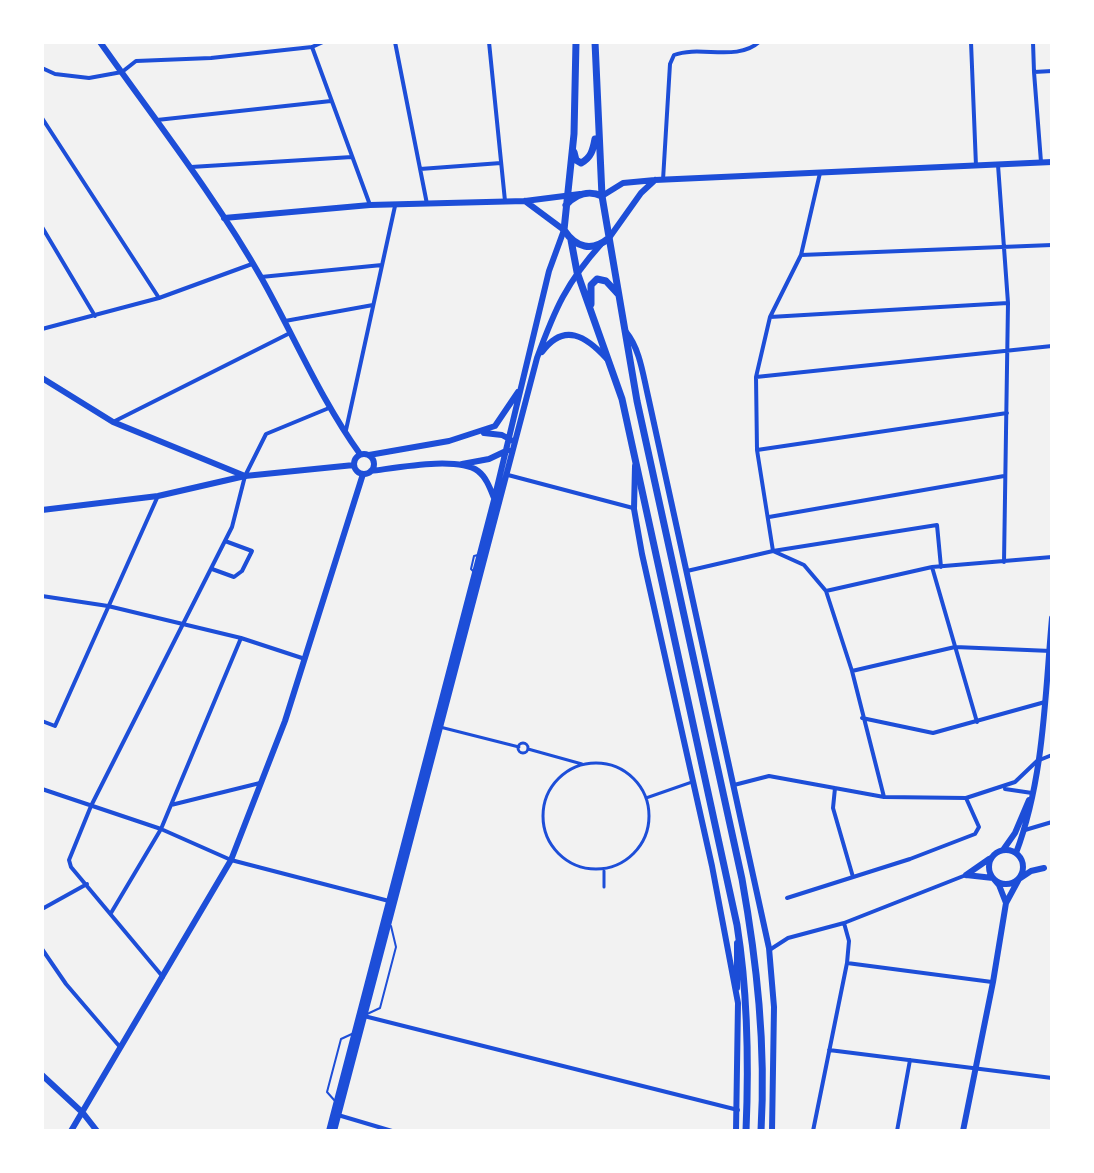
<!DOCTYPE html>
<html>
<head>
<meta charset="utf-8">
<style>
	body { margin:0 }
	#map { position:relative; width:1094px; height:1173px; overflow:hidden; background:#f2f2f2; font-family:"Nunito Sans",sans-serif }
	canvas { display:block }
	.frame { position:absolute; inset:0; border:44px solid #fff; pointer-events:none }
</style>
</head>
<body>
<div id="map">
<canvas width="1094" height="1173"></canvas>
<div class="frame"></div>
</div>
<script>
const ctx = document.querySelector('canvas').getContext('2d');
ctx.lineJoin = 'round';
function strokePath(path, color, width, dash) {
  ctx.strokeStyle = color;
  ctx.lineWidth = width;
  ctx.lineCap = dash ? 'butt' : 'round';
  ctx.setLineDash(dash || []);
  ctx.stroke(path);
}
strokePath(new Path2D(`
	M 474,572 L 471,569 L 474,556 L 478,555
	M 365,1015 L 380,1008 L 396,947 L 391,926
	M 335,1101 L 327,1092 L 341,1039 L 354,1033`), '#1d4ed8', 2);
strokePath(new Path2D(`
	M 440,727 L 519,747
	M518 748a5 5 0 1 1 10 0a5 5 0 1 1-10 0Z
	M 528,749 L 582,764
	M543 816a53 53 0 1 1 106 0a53 53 0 1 1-106 0Z
	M 646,798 L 692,782
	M 604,887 L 604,871`), '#1d4ed8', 3);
strokePath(new Path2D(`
	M 395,42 L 427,204
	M 489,42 L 505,201
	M 971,42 L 976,166
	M 1033,42 L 1034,72
	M 312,47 L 370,205
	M 42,68 L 55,74 L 89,78 L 122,72 L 136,61 L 211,58 L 312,47 L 323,42
	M 42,118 L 159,298
	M 157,120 L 331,101
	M 1041,162 L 1034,72 L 1052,71
	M 998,165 L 1008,303 L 1004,562
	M 191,167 L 352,157
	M 420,169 L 501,163
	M 820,173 L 801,255 L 770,317 L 756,377 L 757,450 L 773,551 L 804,565 L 826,591 L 852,671 L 884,797
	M 663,180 L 670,64 L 674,55 C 700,45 737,62 759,42
	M 42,227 L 95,316
	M 801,255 L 1052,245
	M 261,277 L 382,265
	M 770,317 L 1008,303
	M 285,321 L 373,305
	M 42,329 L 159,298 L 252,264
	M 756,377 L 1052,346
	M 113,422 L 290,333
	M 346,430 L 395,206
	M 757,450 L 1007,413
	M 508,475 L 633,508
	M 769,517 L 1004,476
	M 932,567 L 977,722
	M 212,569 L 234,577 L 242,571 L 252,551 L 225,541
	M 687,571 L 773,551 L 937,525 L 941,567
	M 826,591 L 932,567 L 1052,557
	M 42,596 L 108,606 L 241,638 L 171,805
	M 241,638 L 305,659
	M 852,671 L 955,647 L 1051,651
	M 862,718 L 933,733 L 1045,702
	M 42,721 L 55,726 L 157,498
	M 734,785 L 769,776 L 884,797 L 966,798 L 1015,782 L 1037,761 L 1052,755
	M 835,788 L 833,808 L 853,877
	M 42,789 L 161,829 L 231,860 L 389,901
	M 1005,789 L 1032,793
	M 1025,830 L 1052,822
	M 787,898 L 910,859 L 975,834 L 979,827 L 966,798
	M 42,909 L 87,884
	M 111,913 L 161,829 L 171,805 L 260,783
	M 42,949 L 66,984 L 120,1047
	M 771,949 L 788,938 L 844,923 L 966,875
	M 847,963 L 992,982
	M 163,977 L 71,867 L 69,860 L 91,806 L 232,527 L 245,476 L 266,434 L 329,408
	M 364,1016 L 738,1110
	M 829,1050 L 1052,1078
	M 338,1115 L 392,1131
	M 813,1131 L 847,963 L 849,941 L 844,923
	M 897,1131 L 910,1060`), '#1d4ed8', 4);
strokePath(new Path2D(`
	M 525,201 L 564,230
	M 224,218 L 370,205 L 525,201 L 580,194
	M 42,378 L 113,422 L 245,476
	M 42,1075 L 83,1113 L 97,1131
	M 71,1131 L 231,860 L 285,721 L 363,474`), '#1d4ed8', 6);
strokePath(new Path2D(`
	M 100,42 C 155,120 215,196 262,279 C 295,338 321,400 360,454
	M 602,196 L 623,183 L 655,180 L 1052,162
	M 609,238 L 641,193 L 655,180
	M 626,332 C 640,349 643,375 648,396 L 769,948 L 774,1007 L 772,1131
	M 542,352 C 564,322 586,336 607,359
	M 484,433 L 502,435 L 511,440
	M354 464a10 10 0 1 1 20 0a10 10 0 1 1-20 0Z
	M 369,455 L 449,441 L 495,426 L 518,392
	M 462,464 L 489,459 L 508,450
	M 635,466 L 634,509 L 642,554 L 712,866 L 738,1003
	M 371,471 C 396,468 457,456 478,471 C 486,477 490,488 494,498
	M 42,510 L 158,496 L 245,476 L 354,465
	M989 867a17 17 0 1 1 34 0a17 17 0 1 1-34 0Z
	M 1003,850 L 1015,833 L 1029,800
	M 1016,853 C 1044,779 1045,695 1052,618
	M 966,875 L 993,878 L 999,885 L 1006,903
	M 966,875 L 989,859
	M 737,943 L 737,988
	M 329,1131 L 494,500 L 549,271 L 564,230
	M 334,1131 L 537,358 C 555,309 566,283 602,243
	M 736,1131 L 738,1003
	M 963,1131 L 993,982 L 1006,903 L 1019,879 L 1031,871 L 1044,868`), '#1d4ed8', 6);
strokePath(new Path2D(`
	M 576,42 L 574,134 L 564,230 C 576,248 592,252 609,238
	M 595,42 L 602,196 L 637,401 L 742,879 C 757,963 766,1045 761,1131
	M 574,152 L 576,160 L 581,163 C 591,158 593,150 595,139
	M 566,205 C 576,194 589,190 602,196
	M 571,240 L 577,272 L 622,399 L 737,925 C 748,994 749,1061 746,1131
	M 591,304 L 591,285 L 597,279 L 606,281 L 618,294`), '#1d4ed8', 7);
</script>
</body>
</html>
